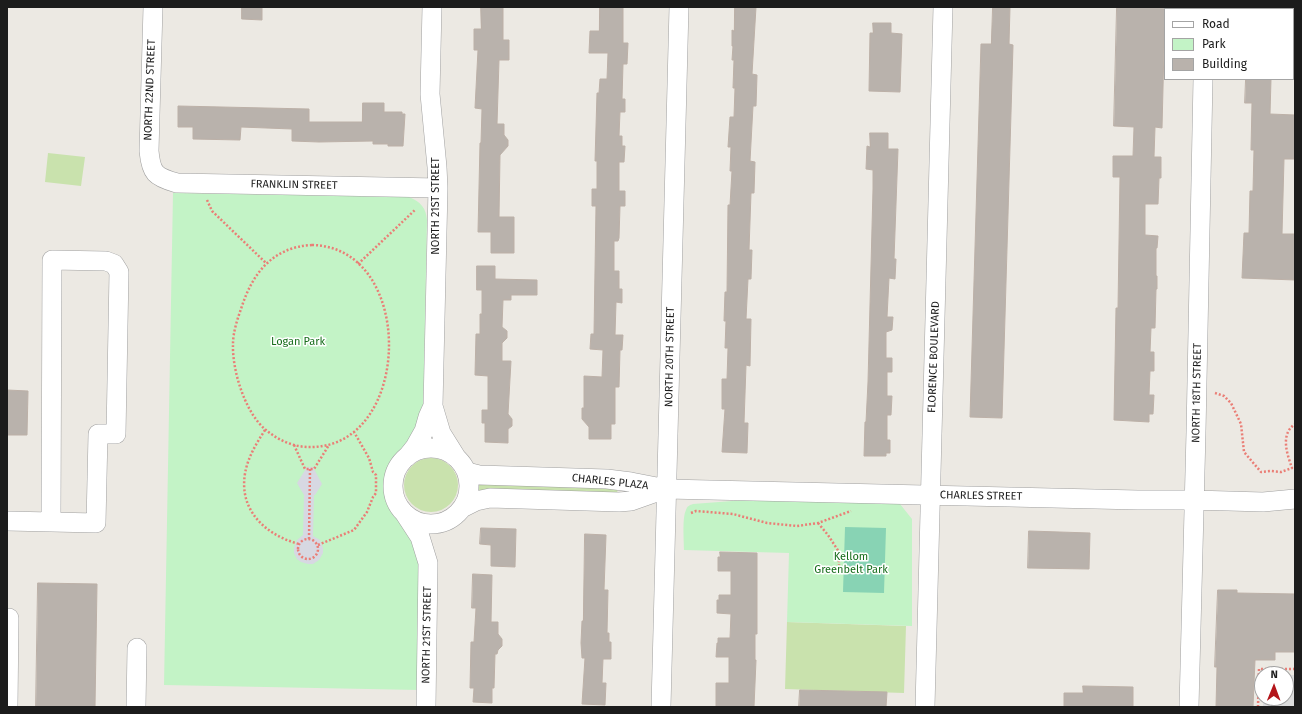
<!DOCTYPE html>
<html>
<head>
<meta charset="utf-8">
<style>
	body { margin:0 }
	#map { position:relative; width:1302px; height:714px; overflow:hidden; background:#ece9e3; font-family:"Fira Sans",sans-serif }
	canvas { display:block }
	.frame { position:absolute; inset:0; border:8px solid #1c1c1c; pointer-events:none }
	.legend { position:absolute; left:1164px; top:8px; width:130px; height:72px; box-sizing:border-box; background:#fff; border:1px solid #a4a4a4; margin:0; padding:5px 7px; list-style:none; font-size:12px; color:#1c1c1c }
	.legend li { display:flex; align-items:center; gap:8px; height:20px }
	.legend b { width:20px; border:1px solid #a4a4a4 }
	.north { position:absolute; left:1254px; top:666px; width:40px; height:40px; box-sizing:border-box; background:#fff; border:1px solid #a4a4a4; border-radius:50%; rotate:1deg; font-size:11px; font-weight:700; line-height:16px; text-align:center; color:#1c1c1c }
	.north::after { content:''; display:block; margin:auto; width:14px; height:18px; background:#b3151a; clip-path:polygon(50% 0,100% 100%,50% 72%,0 100%) }
</style>
</head>
<body>
<div id="map">
<canvas width="1302" height="714"></canvas>
<div class="frame"></div>
<ul class="legend">
<li><b style="height:5px;background:#fff"></b>Road</li>
<li><b style="height:11px;background:#c3f3c6"></b>Park</li>
<li><b style="height:11px;background:#b9b2ac"></b>Building</li>
</ul>
<div class="north">N</div>
</div>
<script>
const ctx = document.querySelector('canvas').getContext('2d');
ctx.lineJoin = 'round';
function paint(path, color) {
  ctx.fillStyle = color;
  ctx.fill(path, 'evenodd');
}
function strokePath(path, color, width, dash) {
  ctx.strokeStyle = color;
  ctx.lineWidth = width;
  ctx.lineCap = dash ? 'butt' : 'round';
  ctx.setLineDash(dash || []);
  ctx.stroke(path);
}
function write(font, color, halo, rows, align = 'center') {
  ctx.font = font + ' "Fira Sans",sans-serif';
  ctx.lineWidth = 3;
  ctx.setLineDash([]);
  ctx.textBaseline = 'middle';
  ctx.strokeStyle = halo;
  ctx.fillStyle = color;
  for (const [text, x, y, turn = 0] of rows) {
    ctx.save();
    ctx.translate(x, y);
    ctx.rotate((+turn || 0) * Math.PI / 180);
    ctx.textAlign = isNaN(turn) ? turn : align;
    if (halo) ctx.strokeText(text, 0, 0);
    ctx.fillText(text, 0, 0);
    ctx.restore();
  }
}
paint(new Path2D(`
	M 48,153 L 85,157 L 81,186 L 45,182 Z
	M404 485a27 27 0 1 1 54 0a27 27 0 1 1-54 0Z
	M 476,480 L 618,488 L 617,493 L 476,493 Z
	M 787,622 L 906,626 L 904,693 L 785,689 Z`), '#c9e2ad');
paint(new Path2D(`
	M 173,193 L 409,197 C 421,202 426,208 427,220 L 423,418 L 403,450 L 398,454 L 389,467 L 386,476 L 386,485 L 387,499 L 395,513 L 407,526 L 419,551 L 419,690 L 164,685 Z
	M 758,499 L 900,504 L 912,519 L 912,626 L 787,622 L 789,553 L 684,550 C 684,540 682,518 686,510 C 687,506 690,505 693,504 Z`), '#c3f3c6');
paint(new Path2D(`
	M 845,527 L 886,528 L 884,593 L 843,592 Z`), '#88d3b4');
paint(new Path2D(`
	M 1286,675 L 1295,675 L 1295,707 L 1263,707 L 1263,698 L 1286,698 Z`), '#dcdcdc');
paint(new Path2D(`
	M 307,467 L 313,467 L 322,484 L 315,495 L 314,495 L 313,536 L 320,540 L 323,548 L 323,553 L 319,560 L 313,564 L 308,564 L 301,562 L 297,559 L 294,553 L 294,548 L 297,540 L 303,535 L 304,495 L 297,483 Z`), '#d7d8e2');
const building = new Path2D(`
	M 242,7 L 262,7 L 262,20 L 242,19 Z
	M 481,7 L 503,7 L 503,40 L 509,40 L 509,60 L 499,60 L 497,124 L 504,124 L 504,135 L 508,140 L 508,146 L 500,155 L 499,217 L 514,217 L 514,253 L 491,253 L 491,232 L 478,232 L 480,143 L 481,143 L 482,109 L 475,108 L 478,50 L 474,50 L 474,29 L 481,29 Z
	M 600,7 L 623,7 L 623,43 L 628,43 L 627,64 L 623,64 L 622,99 L 625,99 L 625,112 L 620,112 L 619,136 L 622,136 L 622,146 L 625,146 L 624,162 L 619,162 L 619,191 L 625,191 L 625,206 L 620,206 L 619,238 L 618,241 L 614,241 L 614,271 L 619,271 L 619,289 L 622,289 L 622,303 L 616,302 L 615,335 L 623,335 L 622,350 L 620,350 L 619,387 L 615,387 L 615,424 L 611,424 L 611,439 L 589,439 L 589,427 L 582,419 L 582,408 L 584,408 L 584,376 L 602,377 L 603,350 L 590,349 L 591,334 L 594,334 L 596,206 L 592,206 L 592,189 L 597,189 L 597,161 L 595,161 L 597,93 L 599,93 L 600,79 L 607,79 L 608,53 L 589,53 L 590,31 L 599,31 Z
	M 735,7 L 756,7 L 752,74 L 757,75 L 756,106 L 753,106 L 750,161 L 755,162 L 754,193 L 751,193 L 749,250 L 752,250 L 751,279 L 748,279 L 746,319 L 751,319 L 750,366 L 746,365 L 744,423 L 748,423 L 747,453 L 722,452 L 725,409 L 722,409 L 722,379 L 727,379 L 728,348 L 725,348 L 726,321 L 724,321 L 725,292 L 727,292 L 728,205 L 730,205 L 732,171 L 730,171 L 731,147 L 728,147 L 730,117 L 734,117 L 735,88 L 733,88 L 734,60 L 732,60 L 733,46 L 732,46 L 732,30 L 734,31 Z
	M 993,7 L 1010,7 L 1009,44 L 1013,45 L 1002,418 L 970,417 L 981,44 L 991,44 Z
	M 1117,7 L 1165,7 L 1162,128 L 1155,127 L 1154,157 L 1161,157 L 1161,178 L 1159,178 L 1158,204 L 1145,204 L 1145,235 L 1158,236 L 1157,248 L 1156,248 L 1156,276 L 1157,276 L 1157,289 L 1156,289 L 1155,328 L 1151,328 L 1150,352 L 1154,352 L 1154,371 L 1150,371 L 1149,395 L 1154,395 L 1153,414 L 1149,414 L 1149,422 L 1114,420 L 1116,308 L 1118,308 L 1120,177 L 1113,177 L 1113,156 L 1133,156 L 1134,127 L 1114,126 Z
	M 873,23 L 891,23 L 891,33 L 902,34 L 900,92 L 869,91 L 870,33 L 873,33 Z
	M 1246,79 L 1271,79 L 1270,114 L 1295,115 L 1295,159 L 1284,159 L 1282,234 L 1295,234 L 1295,280 L 1242,278 L 1244,233 L 1249,233 L 1250,191 L 1253,191 L 1254,150 L 1251,150 L 1252,103 L 1245,103 Z
	M 363,103 L 384,103 L 384,112 L 402,112 L 402,114 L 405,114 L 403,146 L 388,146 L 388,144 L 373,144 L 373,141 L 319,142 L 292,141 L 292,129 L 241,127 L 240,140 L 193,139 L 193,127 L 178,127 L 178,106 L 309,109 L 309,122 L 362,122 Z
	M 870,133 L 888,133 L 888,149 L 898,149 L 894,259 L 896,259 L 895,279 L 889,278 L 887,317 L 893,317 L 892,330 L 886,332 L 886,358 L 892,358 L 892,372 L 887,372 L 887,396 L 892,396 L 891,415 L 887,415 L 887,440 L 890,440 L 890,453 L 886,453 L 886,456 L 864,456 L 865,422 L 866,422 L 868,382 L 873,189 L 873,170 L 866,169 L 867,146 L 870,147 Z
	M 477,266 L 495,266 L 495,279 L 537,280 L 537,295 L 511,295 L 511,300 L 503,300 L 502,327 L 507,331 L 507,338 L 502,343 L 502,361 L 511,361 L 508,414 L 512,419 L 512,426 L 508,429 L 508,443 L 485,442 L 485,423 L 482,423 L 482,410 L 488,410 L 488,376 L 475,375 L 476,334 L 480,334 L 480,314 L 482,314 L 482,290 L 477,290 Z
	M 7,390 L 28,391 L 27,435 L 7,435 Z
	M 481,528 L 516,529 L 515,567 L 491,566 L 491,545 L 480,544 Z
	M 1029,531 L 1090,533 L 1089,569 L 1028,568 Z
	M 585,534 L 606,535 L 604,590 L 608,590 L 607,633 L 609,633 L 609,642 L 611,642 L 611,659 L 603,659 L 602,683 L 606,683 L 605,705 L 582,704 L 585,658 L 582,658 L 581,643 L 582,621 L 583,621 Z
	M 720,552 L 757,553 L 757,634 L 755,634 L 755,660 L 756,660 L 754,707 L 716,707 L 716,683 L 729,683 L 729,657 L 716,657 L 717,643 L 718,643 L 718,638 L 730,638 L 731,614 L 717,613 L 717,600 L 719,600 L 719,595 L 731,595 L 731,571 L 718,571 L 718,557 L 720,557 Z
	M 473,574 L 492,575 L 491,622 L 498,622 L 498,634 L 502,639 L 502,646 L 498,650 L 497,654 L 495,654 L 494,688 L 492,688 L 492,703 L 473,702 L 474,688 L 470,688 L 471,642 L 474,642 L 476,608 L 472,608 Z
	M 38,583 L 97,584 L 95,707 L 36,707 Z
	M 1218,590 L 1237,590 L 1237,593 L 1295,594 L 1295,652 L 1275,652 L 1275,660 L 1255,660 L 1253,707 L 1216,707 L 1217,667 L 1215,667 Z
	M 1083,686 L 1133,687 L 1133,707 L 1064,707 L 1064,693 L 1083,693 Z
	M 800,690 L 887,692 L 886,707 L 799,707 Z`);
paint(building, '#b9b2ac');
strokePath(building, '#bcb0a7', 1);
const minor = new Path2D(`
	M 153,7 L 149,151 C 151,173 155,177 177,183 L 438,188
	M 432,7 L 430,94 L 437,167 L 438,188 L 433,406 L 441,433 L 456,457
	M 1205,9 L 1205,7
	M393 486a38 38 0 1 1 76 0a38 38 0 1 1-76 0Z
	M 407,457 L 415,447 L 424,431 L 428,417 L 433,406
	M 467,472 L 479,475 L 607,479 L 631,482 L 667,489 L 1138,500 L 1194,500 L 1263,502 L 1295,499
	M 464,507 L 476,501 L 490,498 L 619,502 L 631,501 L 665,489
	M 405,514 L 420,537 L 428,563 L 426,707
	M 7,521 L 96,523 L 98,434 L 116,434 L 119,272 L 114,264 L 106,261 L 52,260 L 51,522
	M 8,707 L 9,618
	M 136,707 L 137,648
	M 661,707 L 679,7
	M 925,707 L 943,7
	M 1189,707 L 1196,432 L 1203,79`);
strokePath(minor, '#a0a0a0', 20);
strokePath(new Path2D(`
	M 207,200 L 212,211 L 266,263
	M 312,245 C 416,247 413,444 313,447 C 296,448 279,441 266,430 C 245,413 232,370 233,344 C 233,333 237,320 241,309 C 252,274 272,247 312,245 Z
	M 358,264 L 416,209
	M 1215,393 L 1224,396 L 1231,403 L 1241,424 L 1244,452 L 1261,472 L 1271,471 L 1281,472 L 1292,468 C 1287,454 1280,434 1295,424
	M 265,430 C 258,441 251,452 247,465 C 235,506 262,534 299,544
	M 294,445 L 305,469 L 314,469 L 329,445
	M 691,513 L 696,511 L 733,514 L 767,523 L 797,526 L 818,523 L 851,511
	M 818,523 L 828,535 L 839,552 L 839,565
	M298 549a10 10 0 1 1 20 0a10 10 0 1 1-20 0Z
	M 309,539 L 310,469
	M 318,545 L 354,530 L 367,512 L 373,497 L 376,493 L 376,475 L 373,472 L 369,458 L 354,432
	M 1258,707 L 1259,669 L 1294,669 L 1295,668`), '#ea7e76', 2.5, [2, 2]);
strokePath(minor, '#fff', 19);
write('11px', '#1c1c1c', '#fff', [
	["NORTH 22ND STREET",150,90,-88],
	["FRANKLIN STREET",294,185,1],
	["NORTH 21ST STREET",436,206,-90],
	["NORTH 20TH STREET",670,357,-89],
	["FLORENCE BOULEVARD",934,357,-88],
	["NORTH 18TH STREET",1197,393,-89],
	["CHARLES PLAZA",610,482,6],
	["CHARLES STREET",981,496,1],
	["NORTH 21ST STREET",427,635,-89]
]);
write('11px', '#176d1b', '#fff', [
	["Logan Park",298,342],
	["Kellom",851,557],
	["Greenbelt Park",851,570]
]);
</script>
</body>
</html>
